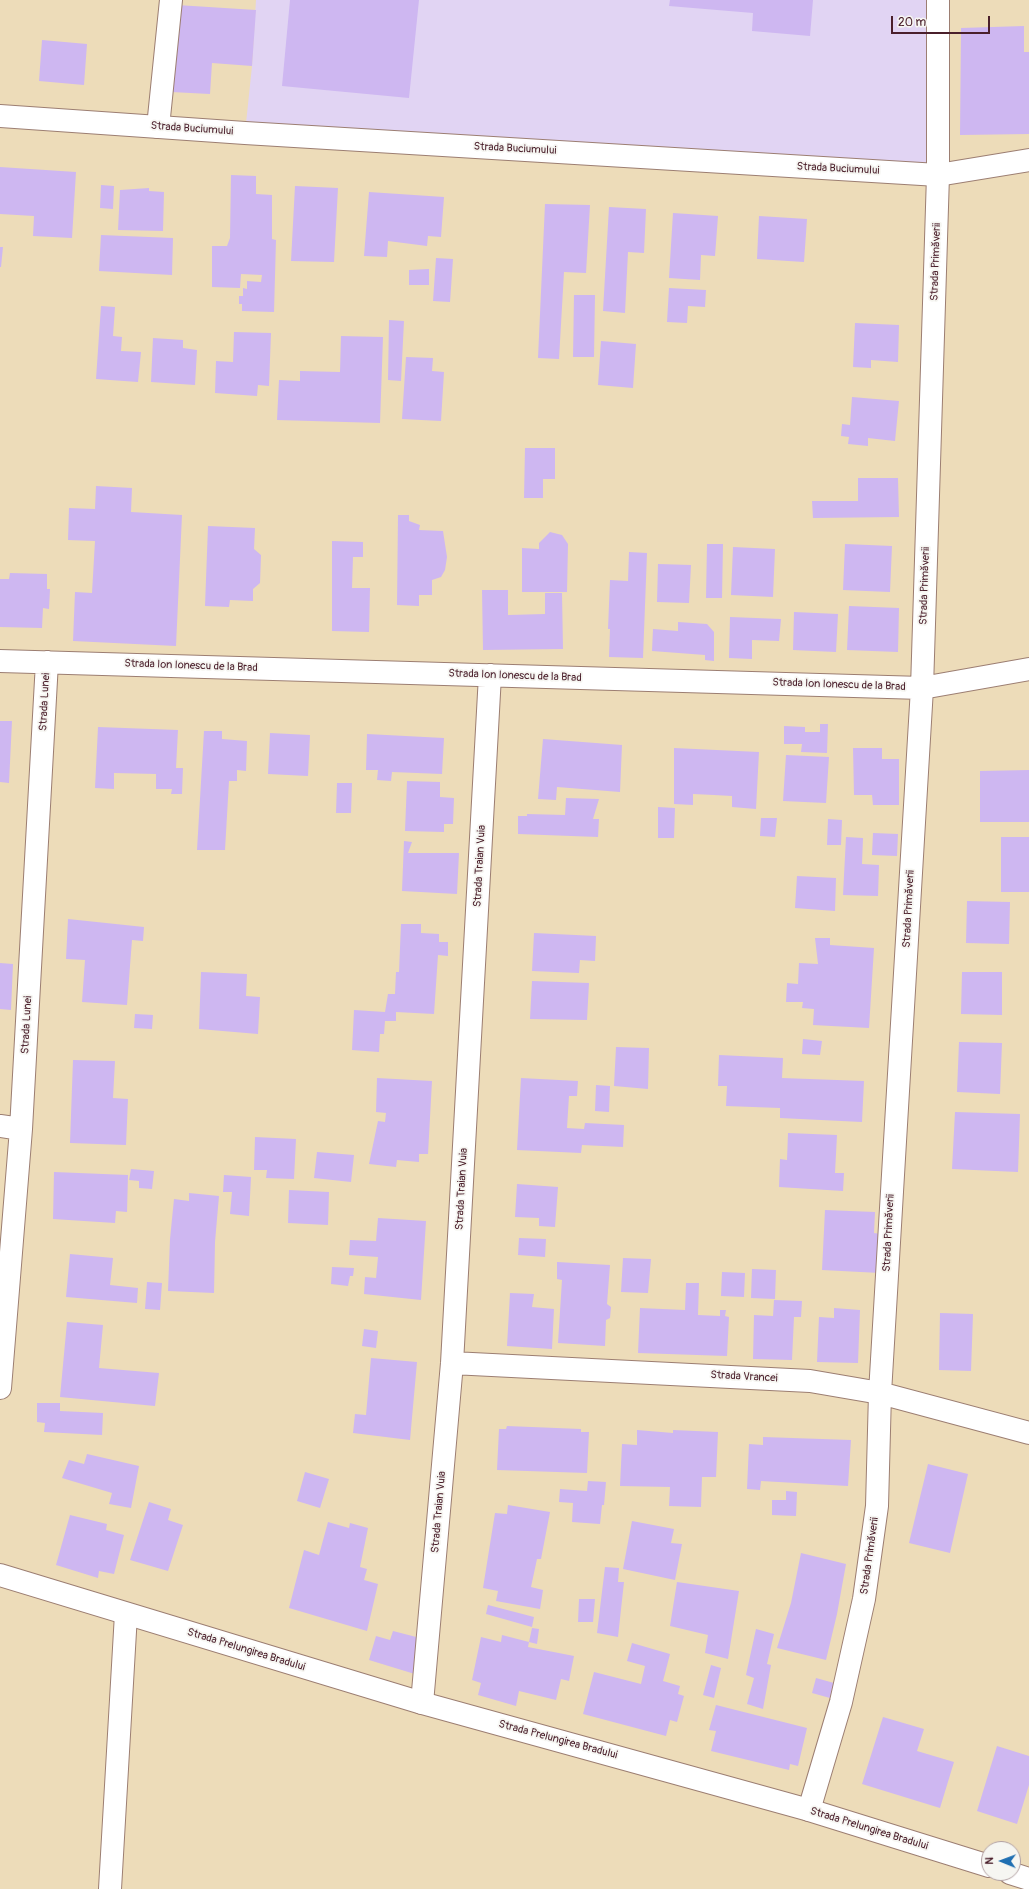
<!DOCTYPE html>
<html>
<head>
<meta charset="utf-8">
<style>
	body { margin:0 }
	#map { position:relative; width:1029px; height:1889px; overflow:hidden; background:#eddcb9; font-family:Pangolin,sans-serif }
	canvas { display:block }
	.north { position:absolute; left:981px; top:1841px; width:40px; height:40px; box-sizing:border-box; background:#f6f6f2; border:1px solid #b1a0a2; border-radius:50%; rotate:271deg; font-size:11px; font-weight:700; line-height:16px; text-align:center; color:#4a1f2b }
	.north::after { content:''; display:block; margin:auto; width:14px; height:18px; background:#1f6fb2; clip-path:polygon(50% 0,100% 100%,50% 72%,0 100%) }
	.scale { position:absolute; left:891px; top:16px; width:99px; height:18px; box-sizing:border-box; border:2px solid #4a1f2b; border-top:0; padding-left:5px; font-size:12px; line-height:14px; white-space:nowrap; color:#4a1f2b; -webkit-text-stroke:3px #f6f6f2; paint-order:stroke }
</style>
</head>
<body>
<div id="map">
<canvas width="1029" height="1889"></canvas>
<div class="north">N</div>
<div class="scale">20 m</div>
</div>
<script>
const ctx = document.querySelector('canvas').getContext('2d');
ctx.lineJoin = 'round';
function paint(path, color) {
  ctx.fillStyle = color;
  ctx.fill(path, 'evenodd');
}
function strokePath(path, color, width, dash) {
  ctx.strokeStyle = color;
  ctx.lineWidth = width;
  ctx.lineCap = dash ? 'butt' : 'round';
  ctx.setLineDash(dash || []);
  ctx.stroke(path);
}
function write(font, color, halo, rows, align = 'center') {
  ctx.font = font + ' Pangolin,sans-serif';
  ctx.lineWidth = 3.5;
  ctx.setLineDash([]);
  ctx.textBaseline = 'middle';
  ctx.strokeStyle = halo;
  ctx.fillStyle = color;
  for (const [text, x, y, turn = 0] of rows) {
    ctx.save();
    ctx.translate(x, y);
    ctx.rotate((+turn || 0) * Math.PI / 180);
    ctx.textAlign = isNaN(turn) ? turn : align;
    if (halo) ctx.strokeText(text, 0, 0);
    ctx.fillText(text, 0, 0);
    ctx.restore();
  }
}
paint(new Path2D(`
	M 256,0 L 938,0 L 938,175 L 245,133 L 252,66 Z`), '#e1d4f3');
paint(new Path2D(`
	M 290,0 L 419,0 L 409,98 L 282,86 Z
	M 670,0 L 813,0 L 810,36 L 752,31 L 753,13 L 669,6 Z
	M 177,5 L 256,10 L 252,66 L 212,63 L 210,94 L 171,92 Z
	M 1024,26 L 1024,52 L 1029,52 L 1029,134 L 960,135 L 961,28 Z
	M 42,40 L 87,44 L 84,85 L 39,81 Z
	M 0,167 L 76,172 L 72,238 L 33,236 L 34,216 L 0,214 Z
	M 231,175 L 256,176 L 256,194 L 272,195 L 272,239 L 276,240 L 274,312 L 242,311 L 242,304 L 239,304 L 239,296 L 243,296 L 243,288 L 247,289 L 247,281 L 261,282 L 262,275 L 241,274 L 240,288 L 212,287 L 212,246 L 227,246 L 230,238 Z
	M 101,185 L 114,186 L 113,209 L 100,208 Z
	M 295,186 L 338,188 L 334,262 L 291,261 Z
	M 149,188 L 149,191 L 164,192 L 163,231 L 118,230 L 120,190 Z
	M 369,192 L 444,197 L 441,237 L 428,236 L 427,246 L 388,241 L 387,257 L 364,256 Z
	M 545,204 L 590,205 L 586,273 L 564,272 L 559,359 L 538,358 Z
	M 609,207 L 646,209 L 644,253 L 628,252 L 625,313 L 603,311 Z
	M 673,213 L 718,216 L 715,256 L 701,255 L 700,280 L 669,278 Z
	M 759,216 L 807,219 L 804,262 L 757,259 Z
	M 101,235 L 173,238 L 172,275 L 99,271 Z
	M 0,247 L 3,247 L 1,267 L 0,267 Z
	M 436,258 L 453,259 L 450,302 L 433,301 Z
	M 429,269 L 429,285 L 409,285 L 409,270 Z
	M 669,288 L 706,290 L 705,307 L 688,306 L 687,323 L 667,322 Z
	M 574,295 L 595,295 L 594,357 L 573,357 Z
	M 101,306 L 115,307 L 113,336 L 122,337 L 121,351 L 141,352 L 138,382 L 96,379 Z
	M 389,320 L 404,321 L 401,381 L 388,380 Z
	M 855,323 L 899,325 L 898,362 L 871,360 L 871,368 L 853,367 Z
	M 234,332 L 271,333 L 269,386 L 258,385 L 257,396 L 215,393 L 216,361 L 233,362 Z
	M 341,336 L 383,337 L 380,423 L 277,420 L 279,380 L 300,381 L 300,371 L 340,372 Z
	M 153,338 L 183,340 L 183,348 L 197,350 L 195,385 L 151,382 Z
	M 601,341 L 636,344 L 633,388 L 598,385 Z
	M 406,357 L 433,358 L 432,371 L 444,372 L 441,421 L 402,419 Z
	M 852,397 L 899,401 L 895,441 L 868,438 L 868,446 L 848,444 L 849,437 L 841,436 L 842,424 L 850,425 Z
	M 525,448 L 555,448 L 555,479 L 543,479 L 543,498 L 524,498 Z
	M 858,478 L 898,478 L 899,517 L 813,518 L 812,501 L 858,501 Z
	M 96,486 L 132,488 L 131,512 L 182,515 L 176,646 L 73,641 L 75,592 L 92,593 L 95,541 L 68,540 L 69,508 L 95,509 Z
	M 398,515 L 409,515 L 409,521 L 420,525 L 419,530 L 443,531 L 447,557 L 445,570 L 441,577 L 432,580 L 432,595 L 419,595 L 419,606 L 397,605 Z
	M 208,526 L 255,528 L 254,549 L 261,555 L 260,583 L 253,589 L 253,601 L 230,600 L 229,607 L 205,606 Z
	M 550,532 L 562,535 L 568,544 L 567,592 L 522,592 L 522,548 L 539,549 L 539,543 Z
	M 332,541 L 363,542 L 363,557 L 353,557 L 352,588 L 370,588 L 369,632 L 332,631 Z
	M 707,544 L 723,544 L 722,598 L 706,598 Z
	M 845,544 L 892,546 L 890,592 L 843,590 Z
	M 733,547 L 775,549 L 773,597 L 731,595 Z
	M 629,552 L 647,553 L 643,658 L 609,657 L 610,629 L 608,629 L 610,580 L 628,581 Z
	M 658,564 L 691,565 L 689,603 L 657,602 Z
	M 10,573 L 47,574 L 47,589 L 50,589 L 49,609 L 43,608 L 42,628 L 0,627 L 0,579 L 9,579 Z
	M 482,590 L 508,590 L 508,615 L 545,614 L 545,593 L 562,593 L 563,649 L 483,650 Z
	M 849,606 L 899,608 L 898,652 L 847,650 Z
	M 794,612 L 838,614 L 836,652 L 793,650 Z
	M 730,617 L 781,619 L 779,641 L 752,640 L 752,659 L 729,658 Z
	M 678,622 L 707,624 L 714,632 L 714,661 L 705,660 L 705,655 L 652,651 L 653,629 L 678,631 Z
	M 0,721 L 12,721 L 9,783 L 0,782 Z
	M 820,724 L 828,724 L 827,753 L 801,752 L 802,744 L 784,744 L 784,726 L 805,727 L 805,732 L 820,732 Z
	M 98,727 L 178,730 L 176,768 L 183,768 L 182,794 L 171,794 L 172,789 L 156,789 L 156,774 L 114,773 L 114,789 L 95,788 Z
	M 204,731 L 222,731 L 222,739 L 247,741 L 246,771 L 237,770 L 237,781 L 229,781 L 225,850 L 197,850 Z
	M 270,733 L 310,735 L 308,776 L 268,774 Z
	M 367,734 L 444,738 L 442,774 L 392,772 L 391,781 L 377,780 L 378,770 L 366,770 Z
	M 543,739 L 622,745 L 620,792 L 557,787 L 556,800 L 538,799 Z
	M 674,748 L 759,752 L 756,809 L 732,807 L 732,796 L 714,795 L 693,794 L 693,805 L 674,804 Z
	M 853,748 L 882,748 L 882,759 L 899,759 L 899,805 L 873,805 L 872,795 L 854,795 Z
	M 786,755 L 829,757 L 826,803 L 783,801 Z
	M 1029,770 L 1029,822 L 980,822 L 980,771 Z
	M 407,781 L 440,782 L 440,797 L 454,798 L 453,824 L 444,824 L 444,832 L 405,831 Z
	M 337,783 L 352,783 L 351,813 L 336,813 Z
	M 566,798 L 599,799 L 593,819 L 599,819 L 598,837 L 518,834 L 518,816 L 527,816 L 527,814 L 565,815 Z
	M 658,807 L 675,808 L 674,838 L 658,838 Z
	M 761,818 L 777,818 L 775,837 L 760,836 Z
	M 828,819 L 842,820 L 841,845 L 827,845 Z
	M 873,833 L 898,834 L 897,856 L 872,855 Z
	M 846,837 L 863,838 L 862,864 L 879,865 L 878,896 L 843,895 Z
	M 1001,837 L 1029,837 L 1029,892 L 1001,892 Z
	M 404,841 L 412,842 L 408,853 L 459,853 L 457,894 L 402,891 Z
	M 797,876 L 836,878 L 835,911 L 795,908 Z
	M 967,901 L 1010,902 L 1009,944 L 966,943 Z
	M 68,919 L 144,927 L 143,941 L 132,940 L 127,1005 L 82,1002 L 85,960 L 66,959 Z
	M 401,924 L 421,924 L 421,933 L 439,934 L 439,942 L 448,942 L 448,956 L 438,955 L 434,1014 L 396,1012 L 396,1021 L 385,1021 L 384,1034 L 380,1034 L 379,1052 L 352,1050 L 354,1010 L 385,1012 L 388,994 L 395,994 L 396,972 L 399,972 Z
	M 534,933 L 596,936 L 595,961 L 580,960 L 579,973 L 532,971 Z
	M 815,938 L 830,938 L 830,945 L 874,948 L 869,1028 L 813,1025 L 814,1009 L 802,1008 L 803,1002 L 786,1002 L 787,983 L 798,984 L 799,963 L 818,964 Z
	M 0,963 L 13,964 L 11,1010 L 0,1009 Z
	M 201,972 L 247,974 L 246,996 L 260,997 L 258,1034 L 199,1029 Z
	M 962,972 L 1002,972 L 1002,1015 L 961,1014 Z
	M 532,981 L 589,983 L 587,1020 L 530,1019 Z
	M 135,1014 L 153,1015 L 152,1029 L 134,1028 Z
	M 803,1039 L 822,1041 L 820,1055 L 802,1054 Z
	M 959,1042 L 1002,1043 L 1000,1094 L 957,1092 Z
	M 616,1047 L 649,1048 L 648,1089 L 614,1086 Z
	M 719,1055 L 783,1058 L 782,1078 L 864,1081 L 862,1122 L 780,1118 L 780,1108 L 726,1106 L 727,1086 L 718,1086 Z
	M 73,1060 L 115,1061 L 113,1098 L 128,1099 L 126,1145 L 70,1143 Z
	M 377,1078 L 432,1081 L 428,1154 L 419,1154 L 419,1162 L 397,1160 L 396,1167 L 369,1164 L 378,1121 L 385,1122 L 386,1113 L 376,1112 Z
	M 521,1078 L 578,1081 L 577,1096 L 569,1096 L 567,1128 L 584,1129 L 585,1123 L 624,1125 L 623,1147 L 582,1145 L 581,1153 L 517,1150 Z
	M 596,1085 L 610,1086 L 609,1112 L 595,1111 Z
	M 955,1112 L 1020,1114 L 1018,1172 L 952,1169 Z
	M 788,1133 L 837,1135 L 835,1173 L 844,1173 L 843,1191 L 779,1187 L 780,1159 L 787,1160 Z
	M 255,1137 L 296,1139 L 294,1179 L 266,1178 L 267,1170 L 254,1170 Z
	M 317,1152 L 354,1155 L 351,1182 L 314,1178 Z
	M 131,1169 L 154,1171 L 152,1189 L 139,1188 L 139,1181 L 129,1180 Z
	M 54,1172 L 128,1175 L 127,1212 L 116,1211 L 115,1223 L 53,1219 Z
	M 224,1175 L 251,1177 L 249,1216 L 230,1214 L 232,1192 L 223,1192 Z
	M 517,1184 L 558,1187 L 555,1227 L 539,1226 L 539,1218 L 515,1217 Z
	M 289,1190 L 329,1192 L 328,1225 L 288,1223 Z
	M 189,1193 L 219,1196 L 215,1242 L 214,1293 L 168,1291 L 170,1239 L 174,1199 L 189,1201 Z
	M 825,1210 L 875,1212 L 874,1233 L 881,1234 L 880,1273 L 822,1270 Z
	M 378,1218 L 426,1221 L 421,1300 L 364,1294 L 365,1277 L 376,1278 L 378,1257 L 349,1255 L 350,1240 L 376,1241 Z
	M 519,1238 L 546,1239 L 545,1257 L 518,1255 Z
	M 70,1254 L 113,1258 L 110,1285 L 138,1288 L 137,1303 L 66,1297 Z
	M 623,1258 L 651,1259 L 648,1293 L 621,1292 Z
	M 557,1262 L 610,1265 L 607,1304 L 611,1307 L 610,1318 L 606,1320 L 605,1346 L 558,1343 L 562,1280 L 557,1279 Z
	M 332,1267 L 354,1268 L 353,1276 L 350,1276 L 348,1286 L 331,1284 Z
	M 752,1269 L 776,1270 L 775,1299 L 751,1298 Z
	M 722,1272 L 745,1273 L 744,1297 L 721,1296 Z
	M 147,1282 L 162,1283 L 160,1310 L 145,1309 Z
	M 686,1283 L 699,1283 L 698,1315 L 720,1316 L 720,1310 L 726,1310 L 725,1316 L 729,1317 L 727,1356 L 638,1353 L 640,1308 L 685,1310 Z
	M 510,1293 L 534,1294 L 532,1307 L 554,1309 L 552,1349 L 507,1346 Z
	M 774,1300 L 802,1301 L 801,1317 L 794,1317 L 792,1360 L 753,1359 L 754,1315 L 773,1316 Z
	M 834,1308 L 860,1310 L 858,1363 L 817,1362 L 819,1317 L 834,1318 Z
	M 940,1313 L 973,1314 L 971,1371 L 939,1370 Z
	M 67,1322 L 103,1325 L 99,1368 L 159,1373 L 155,1406 L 60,1397 Z
	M 364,1329 L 378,1331 L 376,1348 L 362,1346 Z
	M 371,1358 L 417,1362 L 410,1440 L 353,1433 L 355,1414 L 366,1415 Z
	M 37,1403 L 60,1403 L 60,1411 L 103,1413 L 102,1435 L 44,1432 L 45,1423 L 37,1422 Z
	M 507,1426 L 581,1429 L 581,1432 L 589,1432 L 587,1473 L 497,1470 L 499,1429 L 506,1429 Z
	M 637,1430 L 673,1433 L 673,1430 L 718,1432 L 716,1477 L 702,1477 L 701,1507 L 669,1506 L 670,1487 L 620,1486 L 622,1444 L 637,1445 Z
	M 763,1437 L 851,1440 L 848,1486 L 761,1481 L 760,1490 L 747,1489 L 749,1444 L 763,1445 Z
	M 87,1454 L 139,1466 L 131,1508 L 109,1504 L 112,1493 L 62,1478 L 69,1460 L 84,1464 Z
	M 928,1464 L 968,1474 L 950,1553 L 909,1543 Z
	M 305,1472 L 329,1479 L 320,1508 L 297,1501 Z
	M 588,1481 L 606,1482 L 604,1505 L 602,1505 L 600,1524 L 572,1522 L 573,1503 L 559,1502 L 560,1489 L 587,1491 Z
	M 786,1491 L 797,1492 L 796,1516 L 772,1515 L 772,1500 L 786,1500 Z
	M 149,1502 L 171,1509 L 168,1520 L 183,1525 L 168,1571 L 130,1560 Z
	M 508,1505 L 550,1512 L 541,1559 L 537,1559 L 531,1587 L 543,1590 L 540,1609 L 496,1601 L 498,1591 L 483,1588 L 495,1513 L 507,1514 Z
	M 70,1515 L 107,1524 L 106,1530 L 124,1535 L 114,1574 L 99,1571 L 98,1578 L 56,1565 Z
	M 632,1521 L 674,1529 L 671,1543 L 682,1544 L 675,1580 L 623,1569 Z
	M 328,1522 L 349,1528 L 350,1523 L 368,1528 L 360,1567 L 367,1569 L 364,1580 L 378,1584 L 367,1631 L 289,1608 L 304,1550 L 319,1555 Z
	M 801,1553 L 846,1564 L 837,1614 L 826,1660 L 777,1648 L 791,1603 Z
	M 605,1567 L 619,1568 L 618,1582 L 624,1582 L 618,1637 L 597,1633 Z
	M 677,1582 L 739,1591 L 728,1659 L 705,1653 L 708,1635 L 670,1626 Z
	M 579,1599 L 595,1599 L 593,1622 L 578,1622 Z
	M 488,1605 L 534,1617 L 532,1627 L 486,1614 Z
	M 532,1628 L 539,1629 L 537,1644 L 529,1642 Z
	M 756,1629 L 774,1634 L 767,1664 L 771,1665 L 763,1709 L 747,1704 L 754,1678 L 746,1675 Z
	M 393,1631 L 424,1639 L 418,1675 L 369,1660 L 376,1636 L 390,1640 Z
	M 502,1635 L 529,1642 L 528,1647 L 574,1656 L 569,1681 L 561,1679 L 556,1700 L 519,1691 L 516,1706 L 478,1695 L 481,1683 L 472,1680 L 481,1637 L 501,1642 Z
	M 632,1643 L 670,1654 L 663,1681 L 680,1686 L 678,1694 L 684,1696 L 677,1722 L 670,1720 L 666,1736 L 583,1714 L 594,1672 L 641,1684 L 645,1666 L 627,1661 Z
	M 711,1665 L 721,1668 L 714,1698 L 703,1695 Z
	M 816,1678 L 834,1683 L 830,1698 L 812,1693 Z
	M 716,1705 L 807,1728 L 798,1766 L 790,1764 L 789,1770 L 711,1751 L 716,1731 L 709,1730 Z
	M 883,1717 L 924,1729 L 917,1751 L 954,1762 L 940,1808 L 862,1784 Z
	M 997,1746 L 1029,1756 L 1029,1785 L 1017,1824 L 977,1811 Z`), '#ceb7f1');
const minor = new Path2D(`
	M 158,127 L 171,0
	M 0,661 L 922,688 L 1029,669
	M 0,1126 L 21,1129
	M 452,1363 L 810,1381 L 880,1393 L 1029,1433
	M 0,1388 L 21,1129 L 47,662
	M 422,1703 L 452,1363 L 490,675
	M 809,1810 L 841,1702 L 864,1599 L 877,1506 L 880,1393 L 922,688 L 938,175 L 938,0
	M 110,1889 L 126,1614`);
const tertiary = new Path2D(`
	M 0,116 L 245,133 L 938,175 L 1029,160
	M 0,1575 L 422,1703 L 809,1810 L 989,1866
	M 1010,1873 L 1029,1879`);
strokePath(minor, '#9c7e72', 24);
strokePath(tertiary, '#9c7e72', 24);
strokePath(minor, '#fff', 22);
strokePath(tertiary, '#fff', 22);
write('11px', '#4a1f2b', '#f6f6f2', [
	["Strada Buciumului",192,129,4],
	["Strada Buciumului",515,149,3],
	["Strada Buciumului",838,169,3],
	["Strada Primăverii",936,262,-88],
	["Strada Primăverii",925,586,-88],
	["Strada Ion Ionescu de la Brad",191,666,2],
	["Strada Ion Ionescu de la Brad",515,676,2],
	["Strada Ion Ionescu de la Brad",839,685,2],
	["Strada Lunei",45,702,-87],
	["Strada Traian Vuia",480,866,-87],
	["Strada Primăverii",909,909,-87],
	["Strada Lunei",27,1025,-87],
	["Strada Traian Vuia",462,1189,-87],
	["Strada Primăverii",889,1233,-87],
	["Strada Vrancei",744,1377,3],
	["Strada Traian Vuia",439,1512,-85],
	["Strada Primăverii",870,1556,-82],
	["Strada Prelungirea Bradului",246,1650,17],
	["Strada Prelungirea Bradului",558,1740,15],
	["Strada Prelungirea Bradului",869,1829,17]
]);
</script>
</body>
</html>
